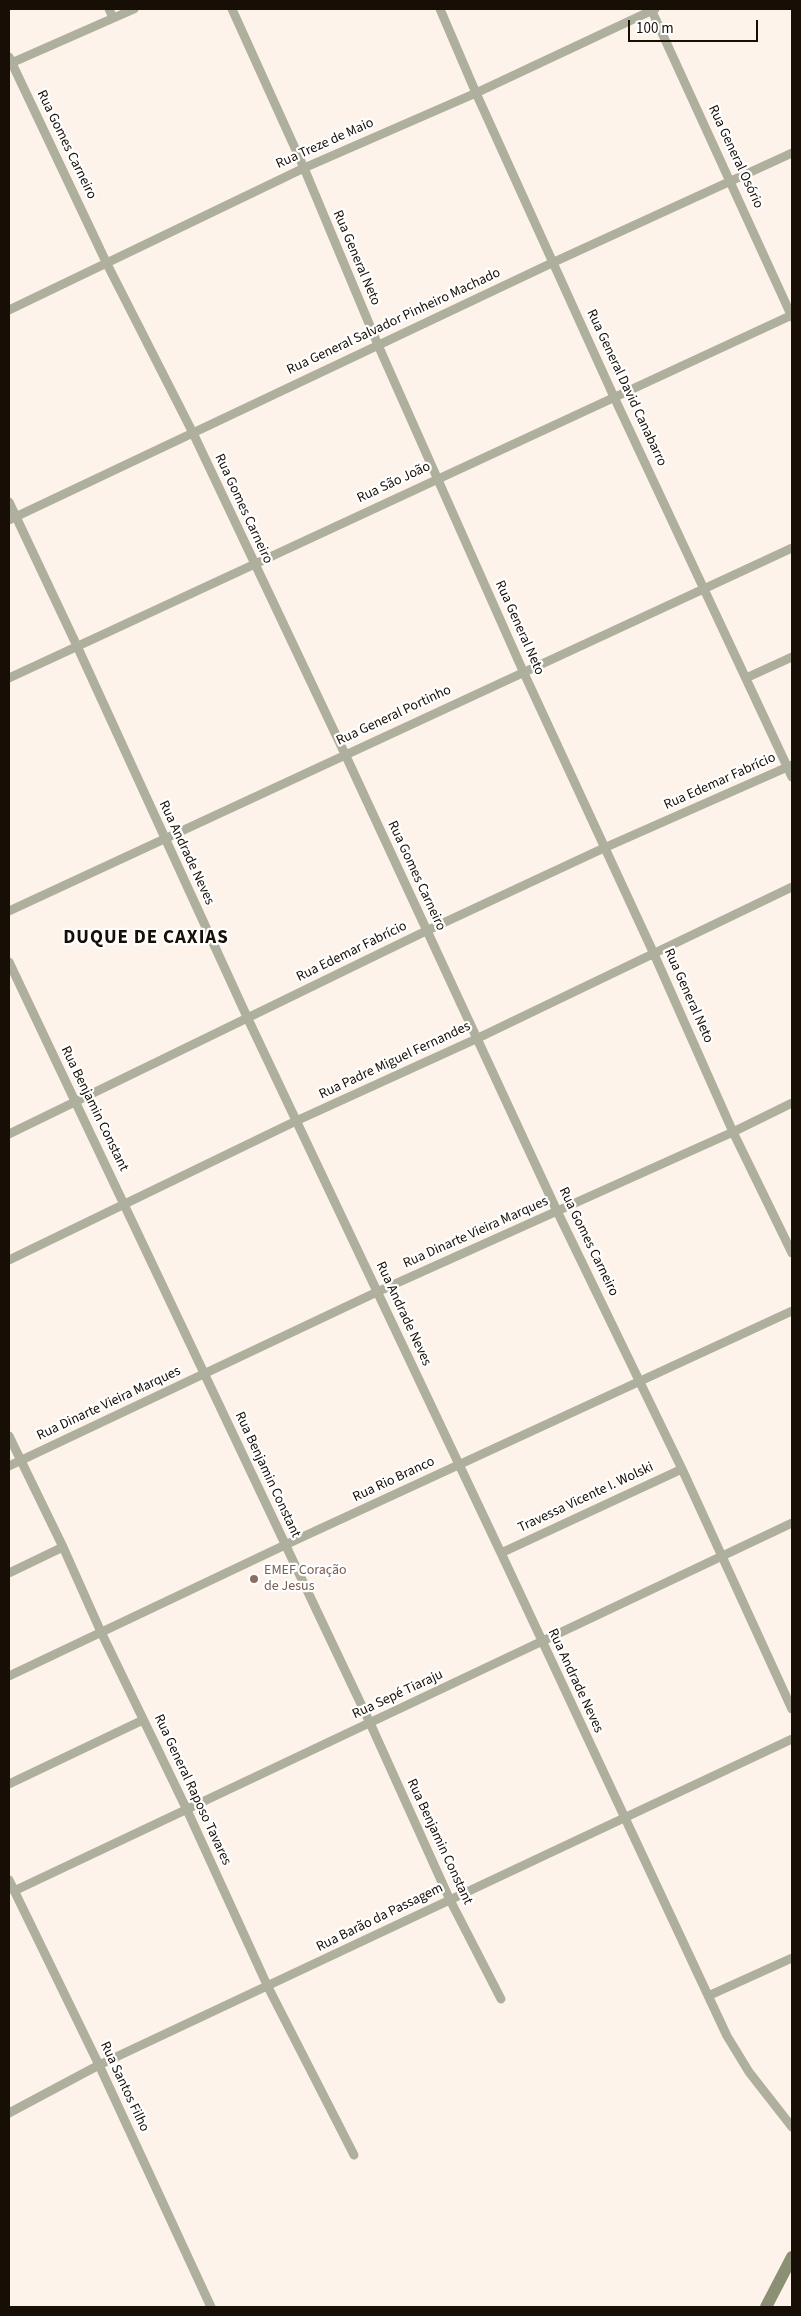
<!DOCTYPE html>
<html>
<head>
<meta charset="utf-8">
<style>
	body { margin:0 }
	#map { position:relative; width:801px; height:2316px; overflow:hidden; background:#fef3ea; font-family:"Source Sans 3",sans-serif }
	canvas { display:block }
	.frame { position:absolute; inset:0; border:10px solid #170e06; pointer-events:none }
	.scale { position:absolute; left:628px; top:20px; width:130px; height:22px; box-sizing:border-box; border:2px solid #170e06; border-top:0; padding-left:6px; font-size:15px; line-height:18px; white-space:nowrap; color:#170e06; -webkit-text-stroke:4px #fff; paint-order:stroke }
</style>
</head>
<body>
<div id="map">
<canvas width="801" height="2316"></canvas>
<div class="frame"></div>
<div class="scale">100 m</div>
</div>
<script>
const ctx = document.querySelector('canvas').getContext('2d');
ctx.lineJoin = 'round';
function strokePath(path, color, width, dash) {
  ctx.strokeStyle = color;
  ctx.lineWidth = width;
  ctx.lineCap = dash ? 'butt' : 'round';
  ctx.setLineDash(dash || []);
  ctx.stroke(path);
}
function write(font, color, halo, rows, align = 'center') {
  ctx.font = font + ' "Source Sans 3",sans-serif';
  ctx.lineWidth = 4.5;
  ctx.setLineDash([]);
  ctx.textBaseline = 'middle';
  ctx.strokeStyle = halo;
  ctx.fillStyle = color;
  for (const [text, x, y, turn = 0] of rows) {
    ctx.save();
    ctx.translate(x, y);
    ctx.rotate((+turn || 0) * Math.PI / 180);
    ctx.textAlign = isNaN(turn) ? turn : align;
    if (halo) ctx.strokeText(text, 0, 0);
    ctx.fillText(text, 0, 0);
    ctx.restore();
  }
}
strokePath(new Path2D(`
	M 109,9 L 113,18
	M 232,9 L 304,168 L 378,345 L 523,671 L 654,954 L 733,1132 L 792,1253
	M 440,9 L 476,93 L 614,397 L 792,777
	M 651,9 L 792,317
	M 9,57 L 107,264 L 193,433 L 345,754 L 557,1211 L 682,1469 L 792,1709
	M 9,64 L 134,9
	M 9,310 L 304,168 L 476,93 L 655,9
	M 9,502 L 77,646 L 248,1019 L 501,1553 L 727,2036 L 749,2072 L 792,2127
	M 9,520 L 554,262 L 792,153
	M 9,678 L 792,315
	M 746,678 L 792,657
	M 9,911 L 792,548
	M 9,962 L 370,1723 L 450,1900 L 501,1999
	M 9,1134 L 426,931 L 604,848 L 792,765
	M 9,1260 L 296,1121 L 476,1039 L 792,887
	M 9,1436 L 63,1547 L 101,1632 L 187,1810 L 268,1987 L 354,2155
	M 9,1466 L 377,1292 L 733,1132 L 792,1103
	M 501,1553 L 682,1469
	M 9,1573 L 63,1547
	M 9,1676 L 285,1545 L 792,1311
	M 9,1784 L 143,1720
	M 9,1880 L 99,2065 L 211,2307
	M 14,1891 L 792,1523
	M 708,1996 L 792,1958
	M 9,2113 L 99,2065 L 792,1739`), '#aeb09d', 9);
strokePath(new Path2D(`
	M 766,2307 L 792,2257`), '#8b8f73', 12);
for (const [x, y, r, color] of [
	[254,1579,5,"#8d6e63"]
]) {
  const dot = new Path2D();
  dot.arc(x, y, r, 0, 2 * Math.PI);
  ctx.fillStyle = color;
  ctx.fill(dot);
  strokePath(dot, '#fff', 2);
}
write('14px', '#170e06', '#fff', [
	["Rua Treze de Maio",325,144,-24],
	["Rua Gomes Carneiro",66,145,64],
	["Rua General Osório",735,157,65],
	["Rua General Neto",356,258,67],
	["Rua General Salvador Pinheiro Machado",394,322,-25],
	["Rua General David Canabarro",626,388,65],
	["Rua São João",394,483,-25],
	["Rua Gomes Carneiro",243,509,65],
	["Rua General Neto",519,628,66],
	["Rua General Portinho",394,716,-25],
	["Rua Edemar Fabrício",720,782,-24],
	["Rua Andrade Neves",186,853,65],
	["Rua Gomes Carneiro",416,876,65],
	["Rua Edemar Fabrício",352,952,-26],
	["Rua General Neto",688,996,66],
	["Rua Padre Miguel Fernandes",395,1061,-25],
	["Rua Benjamin Constant",94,1109,64],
	["Rua Dinarte Vieira Marques",476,1233,-24],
	["Rua Gomes Carneiro",588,1242,64],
	["Rua Andrade Neves",403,1314,65],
	["Rua Dinarte Vieira Marques",109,1404,-25],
	["Rua Benjamin Constant",267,1475,65],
	["Rua Rio Branco",394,1480,-25],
	["Travessa Vicente I. Wolski",586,1498,-25],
	["Rua Andrade Neves",575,1681,65],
	["Rua Sepé Tiaraju",398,1695,-25],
	["Rua General Raposo Tavares",192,1790,65],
	["Rua Benjamin Constant",439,1842,65],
	["Rua Barão da Passagem",380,1918,-26],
	["Rua Santos Filho",124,2087,65]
]);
write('14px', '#785e54', '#fff', [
	["EMEF Coração",264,1571],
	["de Jesus",264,1587]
], 'left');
ctx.letterSpacing = '1px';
write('bold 19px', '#170e06', '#fff', [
	["DUQUE DE CAXIAS",146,939]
]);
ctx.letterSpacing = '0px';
</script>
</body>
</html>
